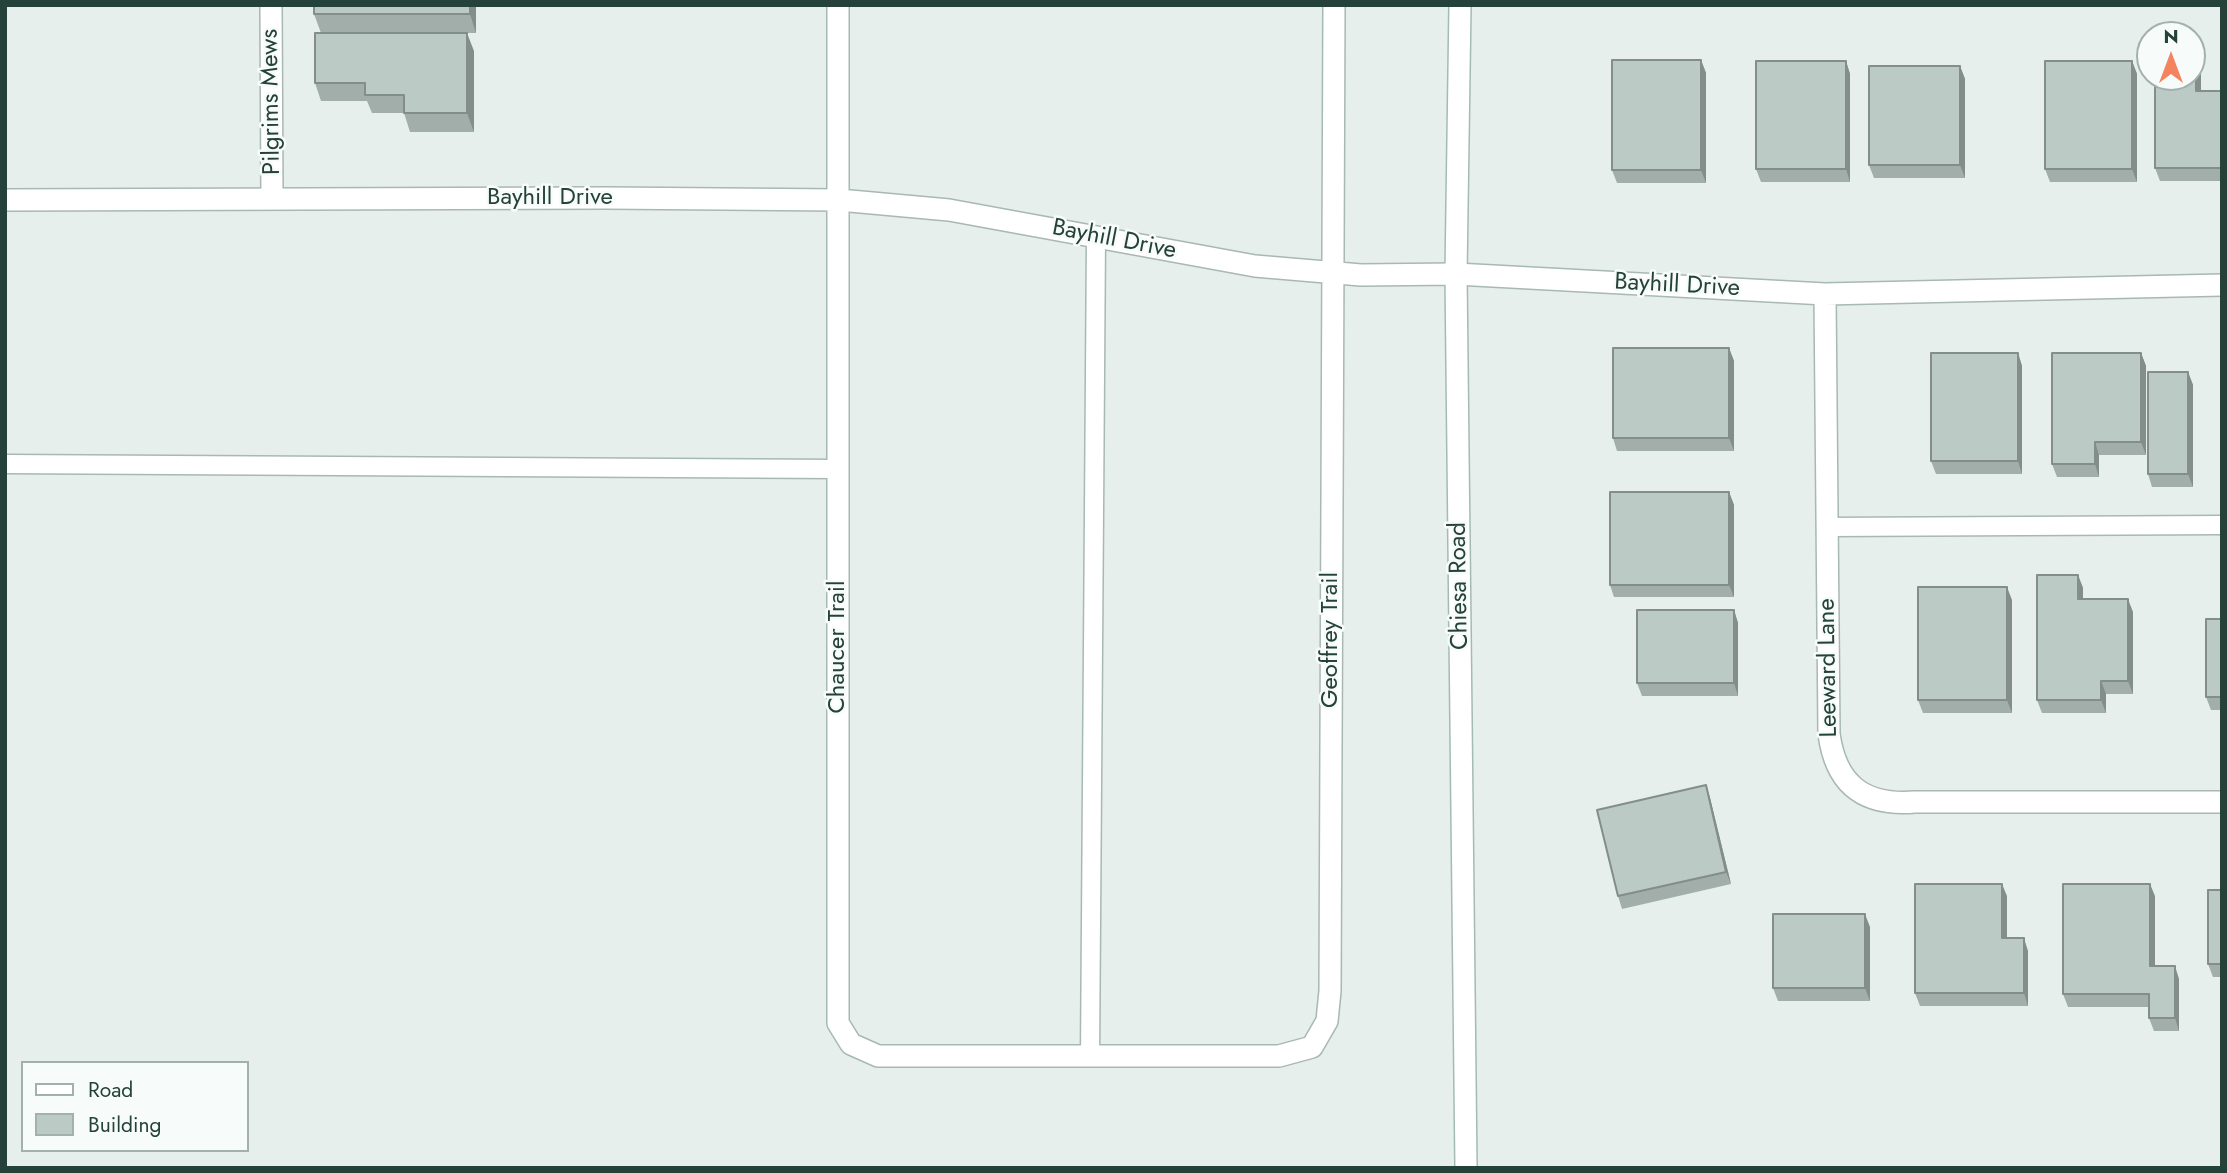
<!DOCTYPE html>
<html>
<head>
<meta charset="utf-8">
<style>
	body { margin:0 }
	#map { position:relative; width:2227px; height:1173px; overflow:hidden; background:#e6efeb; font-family:Jost,sans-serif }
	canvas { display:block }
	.frame { position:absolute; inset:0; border:7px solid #24423a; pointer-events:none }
	.legend { position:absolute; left:21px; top:1061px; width:228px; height:91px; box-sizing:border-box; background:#f7fbf9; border:2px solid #a3b1ad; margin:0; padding:9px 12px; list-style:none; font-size:21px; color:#24423a }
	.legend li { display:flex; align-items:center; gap:14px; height:35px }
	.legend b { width:35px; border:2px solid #a3b1ad }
	.north { position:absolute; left:2136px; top:21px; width:70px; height:70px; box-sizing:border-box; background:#f7fbf9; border:2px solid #a3b1ad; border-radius:50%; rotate:0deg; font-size:19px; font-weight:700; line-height:28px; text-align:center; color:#24423a }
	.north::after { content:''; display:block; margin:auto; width:24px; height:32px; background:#f4845f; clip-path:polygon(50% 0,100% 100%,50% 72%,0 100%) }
</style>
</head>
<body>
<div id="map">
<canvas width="2227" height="1173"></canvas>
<div class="frame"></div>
<ul class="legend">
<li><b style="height:9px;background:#fff"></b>Road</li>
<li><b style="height:19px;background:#bbcac4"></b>Building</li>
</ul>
<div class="north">N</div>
</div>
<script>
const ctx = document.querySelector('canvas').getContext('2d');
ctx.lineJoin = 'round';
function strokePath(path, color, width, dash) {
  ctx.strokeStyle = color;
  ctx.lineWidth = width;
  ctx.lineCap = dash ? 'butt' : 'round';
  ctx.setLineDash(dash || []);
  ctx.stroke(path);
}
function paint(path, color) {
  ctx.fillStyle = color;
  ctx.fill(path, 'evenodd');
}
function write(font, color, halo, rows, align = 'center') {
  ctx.font = font + ' Jost,sans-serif';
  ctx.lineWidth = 5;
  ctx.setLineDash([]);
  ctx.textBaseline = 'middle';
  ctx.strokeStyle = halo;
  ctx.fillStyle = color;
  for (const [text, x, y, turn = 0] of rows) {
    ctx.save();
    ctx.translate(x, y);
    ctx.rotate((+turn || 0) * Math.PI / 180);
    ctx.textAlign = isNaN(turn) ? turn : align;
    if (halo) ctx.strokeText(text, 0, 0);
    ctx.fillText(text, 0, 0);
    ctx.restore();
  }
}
const lane = new Path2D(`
	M 5,464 L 838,469
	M 1827,527 L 2222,525
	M 1090,1057 L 1096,237`);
const street = new Path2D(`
	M 271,5 L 272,199
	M 838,5 L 838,1023 L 851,1044 L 878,1056 L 1279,1056 L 1312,1047 L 1327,1021 L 1330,991 L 1334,5
	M 5,200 L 605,198 L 839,200 L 949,210 L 1255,266 L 1361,275 L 1456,274 L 1825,294 L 2222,285
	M 1825,294 L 1829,734 C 1836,785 1864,806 1915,802 L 2222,802`);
const secondary = new Path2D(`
	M 1460,5 L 1456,274 L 1466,1168`);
strokePath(lane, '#a8b8b2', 21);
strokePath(street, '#a8b8b2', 24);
strokePath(secondary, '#a4bbb3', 24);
strokePath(lane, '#fff', 18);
strokePath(street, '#fff', 21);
strokePath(secondary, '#fff', 21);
paint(new Path2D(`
	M 476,5 L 476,33 L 321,33 L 314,14 Z
	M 474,51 L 474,132 L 410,132 L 404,113 L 372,113 L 367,101 L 321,101 L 315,83 Z
	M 2196,55 L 2201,68 L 2201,91 L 2222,91 L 2222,181 L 2160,181 L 2155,168 Z
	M 1701,60 L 1706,73 L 1706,183 L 1617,183 L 1612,170 Z
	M 1846,61 L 1850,74 L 1850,182 L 1761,182 L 1756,169 Z
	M 2132,61 L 2137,74 L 2137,182 L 2050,182 L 2045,169 Z
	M 1960,66 L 1965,79 L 1965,178 L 1874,178 L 1869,165 Z
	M 1729,348 L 1734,361 L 1734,451 L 1617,451 L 1613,438 Z
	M 2018,353 L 2022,366 L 2022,474 L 1936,474 L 1931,461 Z
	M 2141,353 L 2146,366 L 2146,455 L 2099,455 L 2099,477 L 2057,477 L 2052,464 Z
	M 2188,372 L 2193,385 L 2193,487 L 2152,487 L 2148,474 Z
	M 1729,492 L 1734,505 L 1734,597 L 1614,597 L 1610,585 Z
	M 2078,575 L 2083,588 L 2083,599 L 2133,612 L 2133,694 L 2106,694 L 2106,713 L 2042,713 L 2037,700 Z
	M 2012,600 L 2012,713 L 1923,713 L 1918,700 Z
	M 1734,610 L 1738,623 L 1738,696 L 1642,696 L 1637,683 Z
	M 2222,619 L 2222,710 L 2211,710 L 2206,697 Z
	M 1706,785 L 1710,798 L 1731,884 L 1622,909 L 1618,896 Z
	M 2222,890 L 2222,977 L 2213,977 L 2208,964 Z
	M 2007,896 L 2007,938 L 2028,951 L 2028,1006 L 1920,1006 L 1915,993 Z
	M 2155,896 L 2155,966 L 2179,979 L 2179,1031 L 2154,1031 L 2149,1018 L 2149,1007 L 2068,1007 L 2063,994 Z
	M 1870,927 L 1870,1001 L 1778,1001 L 1773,988 Z`), '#a1aea9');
paint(new Path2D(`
	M 470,5 L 476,5 L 476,33 L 470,14 Z
	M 467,33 L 474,51 L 474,132 L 467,113 Z
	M 2196,55 L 2201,68 L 2201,104 L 2196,91 Z
	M 1701,60 L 1706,73 L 1706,183 L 1701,170 Z
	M 1846,61 L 1850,74 L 1850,182 L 1846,169 Z
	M 2132,61 L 2137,74 L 2137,182 L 2132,169 Z
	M 1960,66 L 1965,79 L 1965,178 L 1960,165 Z
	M 1729,348 L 1734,361 L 1734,451 L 1729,438 Z
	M 2018,353 L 2022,366 L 2022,474 L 2018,461 Z
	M 2141,353 L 2146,366 L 2146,455 L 2141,442 Z
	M 2188,372 L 2193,385 L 2193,487 L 2188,474 Z
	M 2095,442 L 2099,455 L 2099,477 L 2095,464 Z
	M 1729,492 L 1734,505 L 1734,597 L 1729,585 Z
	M 2078,575 L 2083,588 L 2083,612 L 2078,599 Z
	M 2007,587 L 2012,600 L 2012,713 L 2007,700 Z
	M 2128,599 L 2133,612 L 2133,694 L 2128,681 Z
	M 1734,610 L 1738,623 L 1738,696 L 1734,683 Z
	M 2101,681 L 2106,694 L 2106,713 L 2101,700 Z
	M 1706,785 L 1710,798 L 1731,884 L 1726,872 Z
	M 2002,884 L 2007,896 L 2007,951 L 2002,938 Z
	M 2150,884 L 2155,896 L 2155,979 L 2150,966 Z
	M 1865,914 L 1870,927 L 1870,1001 L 1865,988 Z
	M 2024,938 L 2028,951 L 2028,1006 L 2024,993 Z
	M 2175,966 L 2179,979 L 2179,1031 L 2175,1018 Z`), '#838d89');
const building = new Path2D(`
	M 314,5 L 470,5 L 470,14 L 314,14 Z
	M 315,33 L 467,33 L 467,113 L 404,113 L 404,95 L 365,95 L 365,83 L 315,83 Z
	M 2192,55 L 2196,55 L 2196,91 L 2222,91 L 2222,168 L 2155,168 L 2155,77 L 2192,77 Z
	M 1612,60 L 1701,60 L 1701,170 L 1612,170 Z
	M 1756,61 L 1846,61 L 1846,169 L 1756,169 Z
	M 2045,61 L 2132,61 L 2132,169 L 2045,169 Z
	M 1869,66 L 1960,66 L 1960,165 L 1869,165 Z
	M 1613,348 L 1729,348 L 1729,438 L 1613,438 Z
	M 1931,353 L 2018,353 L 2018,461 L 1931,461 Z
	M 2052,353 L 2141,353 L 2141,442 L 2095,442 L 2095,464 L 2052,464 Z
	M 2148,372 L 2188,372 L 2188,474 L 2148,474 Z
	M 1610,492 L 1729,492 L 1729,585 L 1610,585 Z
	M 2037,575 L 2078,575 L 2078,599 L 2128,599 L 2128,681 L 2101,681 L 2101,700 L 2037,700 Z
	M 1918,587 L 2007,587 L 2007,700 L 1918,700 Z
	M 1637,610 L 1734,610 L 1734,683 L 1637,683 Z
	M 2206,619 L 2222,619 L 2222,697 L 2206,697 Z
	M 1706,785 L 1726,872 L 1618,896 L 1597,810 Z
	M 1915,884 L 2002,884 L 2002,938 L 2024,938 L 2024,993 L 1915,993 Z
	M 2063,884 L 2150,884 L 2150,966 L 2175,966 L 2175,1018 L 2149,1018 L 2149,994 L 2063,994 Z
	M 2208,890 L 2222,890 L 2222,964 L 2208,964 Z
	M 1773,914 L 1865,914 L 1865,988 L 1773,988 Z`);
paint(building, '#bbcac4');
strokePath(building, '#838d89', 2);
write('24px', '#24423a', '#f7fbf9', [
	["Pilgrims Mews",272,102,-91],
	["Bayhill Drive",550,198],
	["Bayhill Drive",1114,240,11],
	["Bayhill Drive",1677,286,3],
	["Chiesa Road",1460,586,-91],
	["Geoffrey Trail",1331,640,-90],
	["Chaucer Trail",838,647,-90],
	["Leeward Lane",1829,668,-91]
]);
</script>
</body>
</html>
